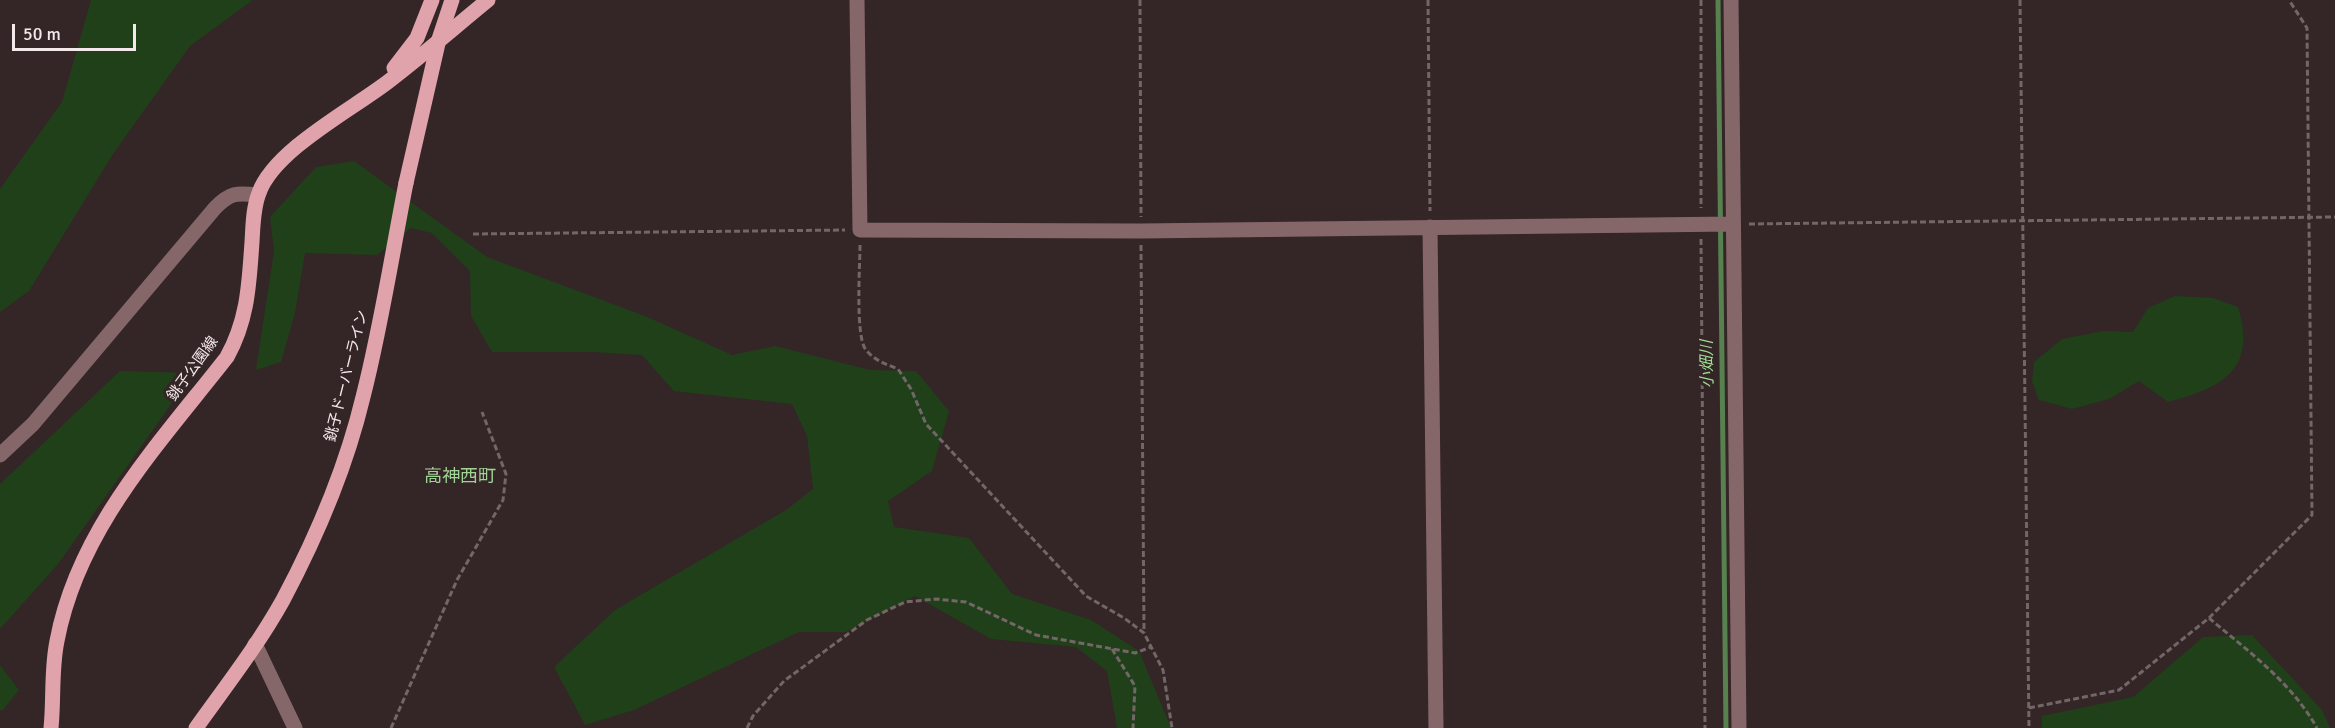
<!DOCTYPE html>
<html>
<head>
<meta charset="utf-8">
<style>
	body { margin:0 }
	#map { position:relative; width:2335px; height:728px; overflow:hidden; background:#342527; font-family:Signika,sans-serif }
	canvas { display:block }
	.scale { position:absolute; left:12px; top:24px; width:124px; height:27px; box-sizing:border-box; border:3px solid #f4e9ea; border-top:0; padding-left:8px; font-size:18px; line-height:21px; white-space:nowrap; color:#f4e9ea; -webkit-text-stroke:4px #342527; paint-order:stroke }
</style>
</head>
<body>
<div id="map">
<canvas width="2335" height="728"></canvas>
<div class="scale">50 m</div>
</div>
<script>
const ctx = document.querySelector('canvas').getContext('2d');
ctx.lineJoin = 'round';
function paint(path, color) {
  ctx.fillStyle = color;
  ctx.fill(path, 'evenodd');
}
function strokePath(path, color, width, dash) {
  ctx.strokeStyle = color;
  ctx.lineWidth = width;
  ctx.lineCap = dash ? 'butt' : 'round';
  ctx.setLineDash(dash || []);
  ctx.stroke(path);
}
function write(font, color, halo, rows, align = 'center') {
  ctx.font = font + ' Signika,"Noto Sans JP",sans-serif';
  ctx.lineWidth = 6;
  ctx.setLineDash([]);
  ctx.textBaseline = 'middle';
  ctx.strokeStyle = halo;
  ctx.fillStyle = color;
  for (const [text, x, y, turn = 0] of rows) {
    ctx.save();
    ctx.translate(x, y);
    ctx.rotate((+turn || 0) * Math.PI / 180);
    ctx.textAlign = isNaN(turn) ? turn : align;
    if (halo) ctx.strokeText(text, 0, 0);
    ctx.fillText(text, 0, 0);
    ctx.restore();
  }
}
paint(new Path2D(`
	M 91,0 L 253,0 L 190,46 L 113,154 L 29,291 L 0,312 L 0,189 L 62,102 Z
	M 354,161 L 487,257 L 645,316 L 732,355 L 775,346 L 870,370 L 916,371 L 949,411 L 932,471 L 888,501 L 894,527 L 969,538 L 1012,594 L 1091,620 L 1139,651 L 1171,728 L 1117,728 L 1107,671 L 1076,647 L 991,639 L 915,596 L 846,632 L 799,632 L 634,710 L 585,725 L 554,667 L 615,610 L 786,510 L 813,489 L 807,436 L 792,404 L 674,391 L 642,355 L 592,352 L 492,352 L 471,316 L 470,271 L 432,233 L 411,228 L 377,255 L 305,253 L 295,313 L 281,362 L 256,370 L 274,251 L 270,217 L 316,167 Z
	M 2175,296 L 2213,298 L 2238,307 C 2257,370 2223,387 2168,402 L 2139,381 L 2109,399 L 2072,409 L 2039,400 L 2032,382 L 2034,362 L 2062,339 L 2103,331 L 2133,332 L 2148,308 Z
	M 120,371 L 193,373 L 58,564 L 0,629 L 0,484 Z
	M 2252,635 L 2322,710 L 2330,728 L 2042,728 L 2042,716 L 2133,697 L 2203,637 Z
	M 0,665 L 19,690 L 2,711 L 0,710 Z`), '#20401a');
strokePath(new Path2D(`
	M 1718,0 L 1726,728`), '#588150', 5);
strokePath(new Path2D(`
	M 1140,0 L 1141,217
	M 1428,0 L 1430,211
	M 1701,0 L 1701,208
	M 2020,0 L 2029,728
	M 1749,224 L 2335,217
	M 473,234 L 845,230
	M 1701,239 L 1705,728
	M 860,245 C 860,265 855,337 866,350 C 875,361 886,364 898,369 L 911,389 L 926,424 L 1086,596 L 1124,618 L 1144,633 L 1163,670 L 1172,728
	M 1141,245 L 1144,633
	M 2209,618 C 2249,652 2291,682 2317,728
	M 1112,649 L 1135,686 L 1133,728
	M 2029,708 L 2119,690 L 2209,618 L 2312,515 L 2307,28 L 2289,0
	M 391,728 L 457,580 L 503,500 L 506,474 L 482,412
	M 747,728 L 753,716 L 784,681 L 867,620 L 905,602 L 936,599 L 966,602 L 1036,635 L 1135,653 L 1151,647`), '#736667', 3, [6, 3]);
strokePath(new Path2D(`
	M 857,0 L 860,230 L 1141,231 L 1732,224
	M 1731,0 L 1739,728
	M 1430,227 L 1436,728
	M 0,455 L 33,424 L 215,208 C 231,192 237,193 258,195
	M 255,644 L 295,728`), '#85676a', 15);
strokePath(new Path2D(`
	M 394,68 L 417,38 L 432,0
	M 51,728 C 54,699 51,670 57,641 C 78,529 159,444 227,357 C 248,319 249,284 252,242 C 253,226 253,208 259,193 C 274,150 353,109 389,81 C 423,55 455,27 488,0
	M 196,728 C 226,686 258,645 283,600 C 317,536 346,468 363,397 C 381,327 392,254 406,183`), '#e0a2ab', 15);
strokePath(new Path2D(`
	M 406,183 L 439,39 L 452,0`), '#e0a2ab', 15);
write('15px', '#f4e9ea', '#342527', [
	["銚子公園線",193,369,-54],
	["銚子ドーバーライン",347,376,-76]
]);
write('italic 16px', '#a2df96', '#342527', [
	["小畑川",1708,364,-91]
]);
write('18px', '#a0d396', '#342527', [
	["高神西町",460,477]
]);
</script>
</body>
</html>
